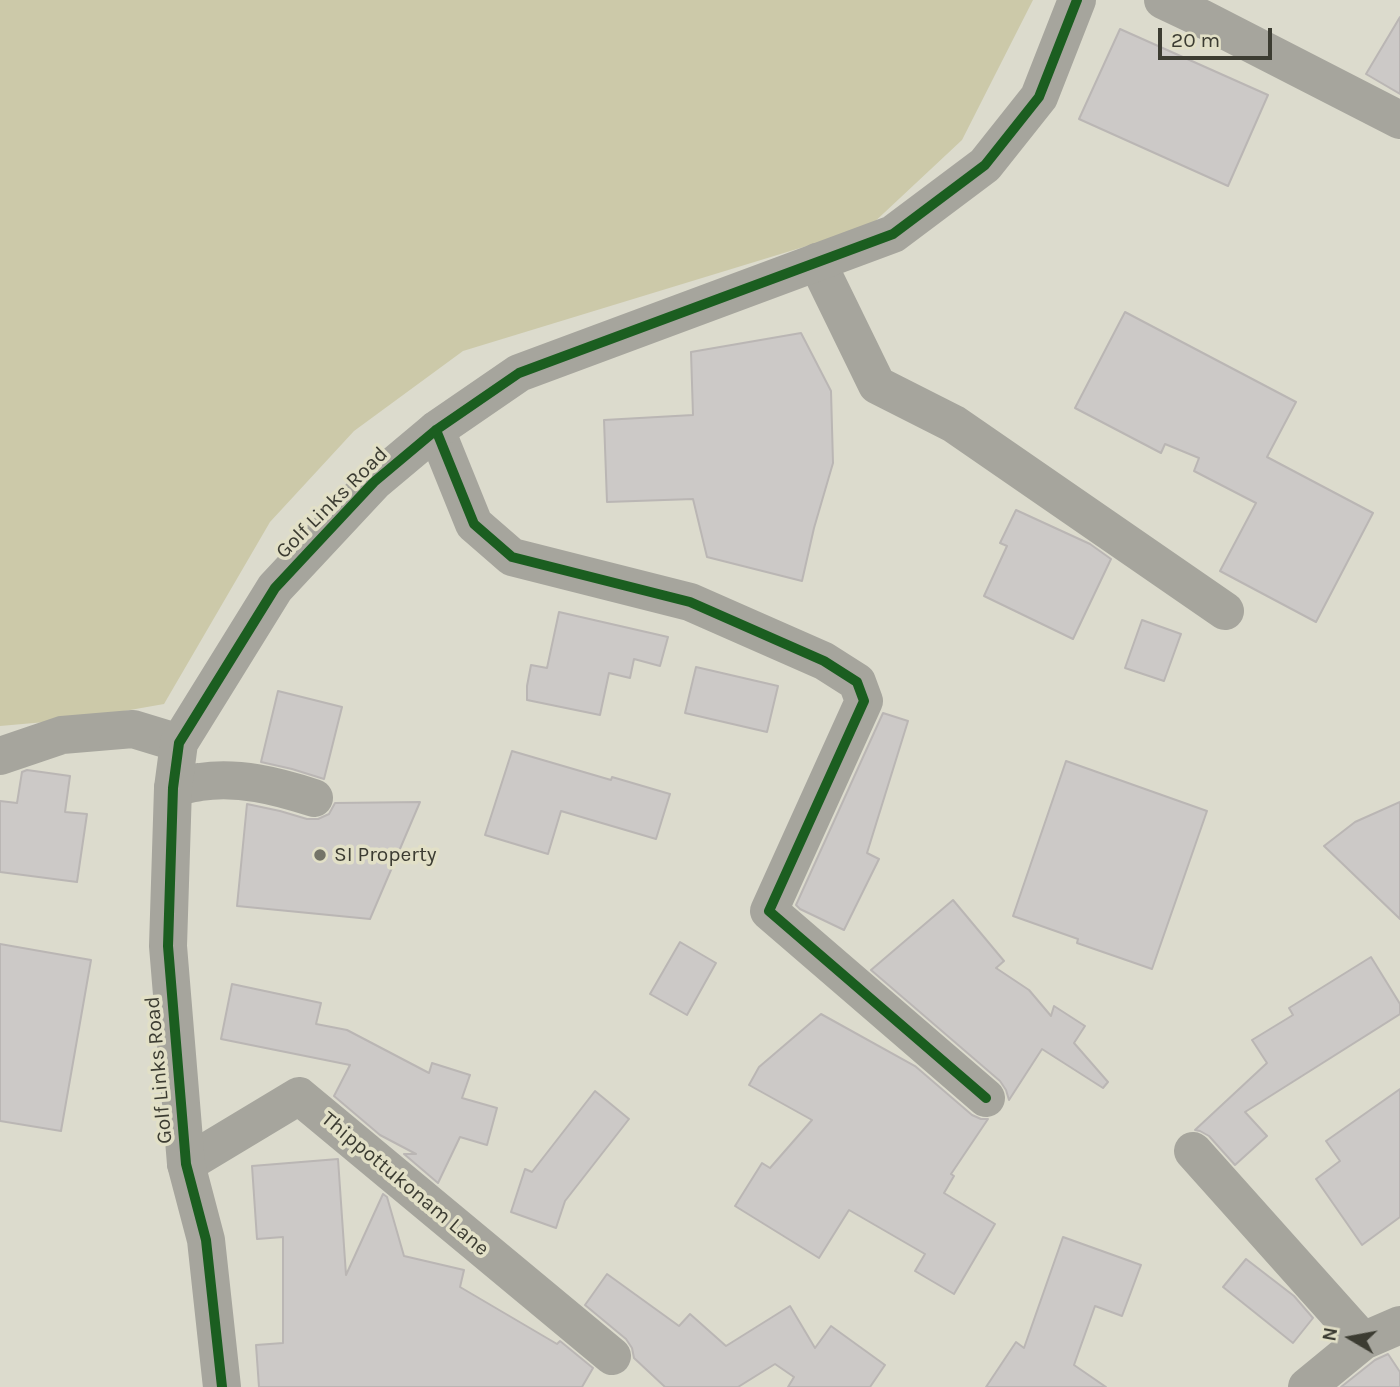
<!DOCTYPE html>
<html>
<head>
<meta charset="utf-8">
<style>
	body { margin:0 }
	#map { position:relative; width:1400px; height:1387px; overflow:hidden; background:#dcdbcd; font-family:Karla,sans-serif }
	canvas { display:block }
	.north { position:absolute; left:1316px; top:1303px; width:70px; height:70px; -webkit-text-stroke:5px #e2e0c7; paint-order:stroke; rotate:280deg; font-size:19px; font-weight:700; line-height:28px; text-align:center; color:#3c3c32 }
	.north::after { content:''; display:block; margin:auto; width:24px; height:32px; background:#3c3c32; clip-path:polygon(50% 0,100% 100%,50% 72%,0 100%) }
	.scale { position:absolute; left:1158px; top:28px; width:114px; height:32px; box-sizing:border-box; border:4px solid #3c3c32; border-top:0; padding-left:9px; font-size:21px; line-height:24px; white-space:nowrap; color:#3c3c32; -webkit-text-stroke:5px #e2e0c7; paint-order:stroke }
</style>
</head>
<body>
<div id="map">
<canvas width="1400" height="1387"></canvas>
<div class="north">N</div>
<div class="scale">20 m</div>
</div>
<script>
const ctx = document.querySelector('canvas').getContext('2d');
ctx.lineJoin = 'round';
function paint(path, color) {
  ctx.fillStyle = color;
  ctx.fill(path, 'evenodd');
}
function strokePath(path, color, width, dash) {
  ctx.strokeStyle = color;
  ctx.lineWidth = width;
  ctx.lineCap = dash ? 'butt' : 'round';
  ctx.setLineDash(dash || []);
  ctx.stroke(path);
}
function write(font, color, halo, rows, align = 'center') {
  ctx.font = font + ' Karla,sans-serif';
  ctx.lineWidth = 7;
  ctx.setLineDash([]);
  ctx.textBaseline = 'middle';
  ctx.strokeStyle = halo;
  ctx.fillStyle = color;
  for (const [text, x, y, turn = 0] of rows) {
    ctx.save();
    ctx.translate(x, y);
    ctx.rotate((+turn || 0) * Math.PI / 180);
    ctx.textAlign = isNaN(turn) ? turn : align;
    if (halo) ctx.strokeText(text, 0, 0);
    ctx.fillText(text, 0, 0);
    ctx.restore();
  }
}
paint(new Path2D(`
	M 0,0 L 1033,0 L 962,140 L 869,227 L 463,351 L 354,431 L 270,522 L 164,704 L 79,719 L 0,726 Z`), '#ccc9a9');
const building = new Path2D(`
	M 1400,17 L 1400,94 L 1366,74 Z
	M 1120,29 L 1268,95 L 1228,186 L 1079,119 Z
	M 1125,312 L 1296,402 L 1267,457 L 1373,513 L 1316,622 L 1220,571 L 1256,503 L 1194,471 L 1199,458 L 1165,444 L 1161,453 L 1075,408 Z
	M 801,333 L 831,391 L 833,463 L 814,528 L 802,581 L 707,557 L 693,499 L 607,502 L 604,420 L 693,415 L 691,352 Z
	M 1016,510 L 1090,544 L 1111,559 L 1073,639 L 984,596 L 1007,546 L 1000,543 Z
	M 559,612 L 668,637 L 660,666 L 634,659 L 630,678 L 609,673 L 600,715 L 527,700 L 527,686 L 531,665 L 547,668 Z
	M 1142,620 L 1181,634 L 1164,681 L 1125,668 Z
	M 696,667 L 778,686 L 767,732 L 685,713 Z
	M 278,691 L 342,707 L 324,779 L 292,769 L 261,762 Z
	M 883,713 L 908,721 L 867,853 L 879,859 L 844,930 L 800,909 L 796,905 Z
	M 512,751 L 611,780 L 612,777 L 670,794 L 656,839 L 561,811 L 548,854 L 485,835 Z
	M 1066,761 L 1207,811 L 1152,969 L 1077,943 L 1078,939 L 1013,916 Z
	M 27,770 L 70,776 L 65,812 L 87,814 L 77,882 L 0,872 L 0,801 L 17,803 L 22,772 Z
	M 420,802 L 370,919 L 237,906 L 247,804 L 280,811 L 307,819 L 318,819 L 329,814 L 335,803 Z
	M 1400,802 L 1400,919 L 1324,846 L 1355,822 Z
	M 953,900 L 1004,961 L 996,968 L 1029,990 L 1051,1016 L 1054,1006 L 1085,1026 L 1074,1043 L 1108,1082 L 1103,1088 L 1042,1049 L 1009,1100 L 1006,1090 L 1000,1081 L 871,970 Z
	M 680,942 L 716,963 L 687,1015 L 650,994 Z
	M 0,944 L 91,960 L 61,1131 L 0,1121 Z
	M 1371,957 L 1400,1004 L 1400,1014 L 1245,1112 L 1267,1136 L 1235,1165 L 1209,1136 L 1200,1131 L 1195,1130 L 1267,1063 L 1252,1040 L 1293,1015 L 1289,1008 Z
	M 232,984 L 321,1003 L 316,1024 L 347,1030 L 429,1073 L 432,1063 L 470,1075 L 462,1098 L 497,1108 L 487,1145 L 460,1137 L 438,1183 L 404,1154 L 416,1154 L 380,1135 L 334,1096 L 350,1065 L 221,1039 Z
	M 821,1014 L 915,1066 L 972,1115 L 981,1119 L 988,1119 L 951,1174 L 954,1176 L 944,1193 L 995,1224 L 954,1294 L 915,1271 L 925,1254 L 849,1210 L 819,1258 L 735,1206 L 762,1163 L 770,1168 L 812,1120 L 749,1085 L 759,1067 Z
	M 1400,1089 L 1400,1217 L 1362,1245 L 1316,1179 L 1340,1161 L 1326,1141 Z
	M 595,1091 L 629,1119 L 565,1201 L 556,1228 L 511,1212 L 525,1169 L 532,1172 Z
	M 338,1159 L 346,1275 L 383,1194 L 387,1197 L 404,1256 L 464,1270 L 460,1287 L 557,1344 L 560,1341 L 593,1368 L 582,1387 L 259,1387 L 256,1345 L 283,1343 L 283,1237 L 257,1239 L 252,1166 Z
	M 1063,1237 L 1141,1265 L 1122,1316 L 1095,1306 L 1074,1365 L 1106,1387 L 986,1387 L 1016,1342 L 1024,1348 Z
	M 1246,1259 L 1294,1296 L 1313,1318 L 1293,1343 L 1223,1287 Z
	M 607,1274 L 679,1326 L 690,1314 L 726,1346 L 790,1306 L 815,1348 L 831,1326 L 885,1365 L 870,1387 L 788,1387 L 794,1377 L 775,1364 L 738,1387 L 665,1387 L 634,1358 L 632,1348 L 626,1339 L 585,1305 Z
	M 1388,1354 L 1400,1372 L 1400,1387 L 1341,1387 L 1375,1360 Z`);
paint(building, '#ccc9c7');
strokePath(building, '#bab6b4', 2);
strokePath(new Path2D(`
	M 1163,0 L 1201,18 L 1400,120
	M 817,262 L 877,385 L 954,424 L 1225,611
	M 436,430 L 474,524 L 512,557 L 690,602 L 824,661 L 857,682 L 864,701 L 769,911 L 986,1098
	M 0,756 L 62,735 L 133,729 L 179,743
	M 173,788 C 182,786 191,783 200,782 C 238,776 277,786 314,798
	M 1193,1151 L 1363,1341
	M 186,1164 L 299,1096 L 612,1356
	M 1307,1387 L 1363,1341 L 1400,1325`), '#a6a59d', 38);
strokePath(new Path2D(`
	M 222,1387 L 206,1240 L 186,1164 L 168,946 L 173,788 L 179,743 L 275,588 L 374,482 L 436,430 L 519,373 L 893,234 L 985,165 L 1039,97 L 1077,0`), '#a6a59d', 38);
strokePath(new Path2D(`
	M 436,430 L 474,524 L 512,557 L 690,602 L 824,661 L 857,682 L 864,701 L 769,911 L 986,1098
	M 222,1387 L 206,1240 L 186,1164 L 168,946 L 173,788 L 179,743 L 275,588 L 374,482 L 436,430 L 519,373 L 893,234 L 985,165 L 1039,97 L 1077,0`), '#1b5e20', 10);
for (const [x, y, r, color] of [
	[320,855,7,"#747468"]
]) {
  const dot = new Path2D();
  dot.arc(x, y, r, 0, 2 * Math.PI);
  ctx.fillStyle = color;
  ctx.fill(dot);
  strokePath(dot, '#e2e0c7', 2.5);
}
write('21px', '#3c3c32', '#e2e0c7', [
	["Golf Links Road",332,503,-45],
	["Golf Links Road",159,1070,-95],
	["Thippottukonam Lane",405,1184,40]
]);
write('21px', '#3c3c32', '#e2e0c7', [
	["SI Property",334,855]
], 'left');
</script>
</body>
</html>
